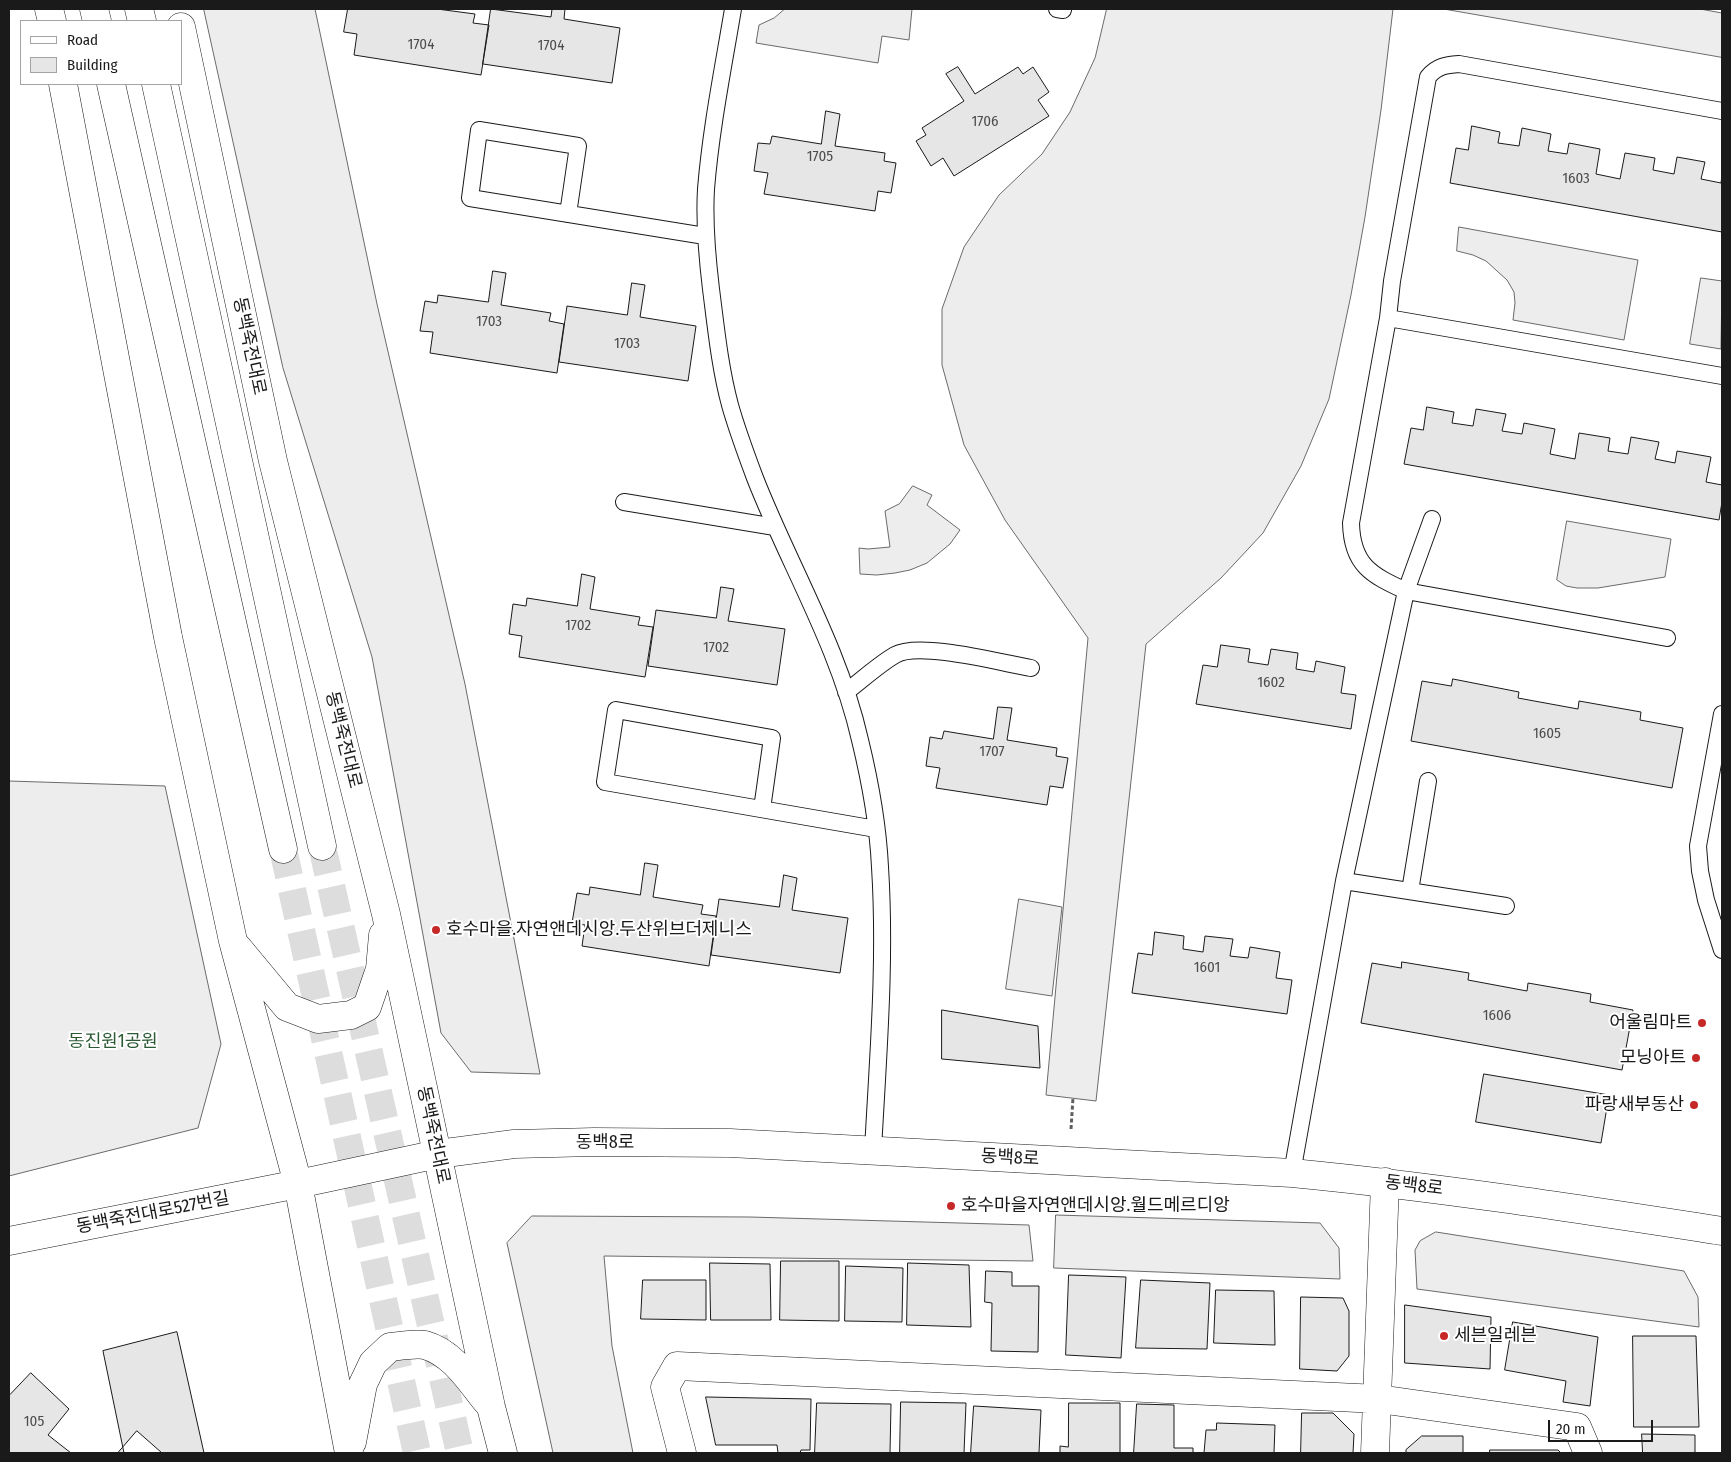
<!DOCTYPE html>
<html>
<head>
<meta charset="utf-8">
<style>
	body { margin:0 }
	#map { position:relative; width:1731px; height:1462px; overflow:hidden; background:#fff; font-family:"Fira Sans Condensed",sans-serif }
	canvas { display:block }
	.frame { position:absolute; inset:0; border:10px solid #1a1a1a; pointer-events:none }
	.legend { position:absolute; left:20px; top:20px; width:162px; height:65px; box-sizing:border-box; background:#fff; border:1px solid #a3a3a3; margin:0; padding:6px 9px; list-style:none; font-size:15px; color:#1a1a1a }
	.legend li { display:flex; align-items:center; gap:10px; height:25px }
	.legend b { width:25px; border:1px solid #a3a3a3 }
	.scale { position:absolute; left:1548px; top:1420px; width:105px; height:22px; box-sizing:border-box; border:2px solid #1a1a1a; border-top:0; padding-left:6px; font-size:15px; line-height:18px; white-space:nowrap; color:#1a1a1a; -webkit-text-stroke:4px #fff; paint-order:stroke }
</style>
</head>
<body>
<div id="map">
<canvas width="1731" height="1462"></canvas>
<div class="frame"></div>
<ul class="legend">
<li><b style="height:6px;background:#fff"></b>Road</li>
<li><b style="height:14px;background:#e6e6e6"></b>Building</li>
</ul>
<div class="scale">20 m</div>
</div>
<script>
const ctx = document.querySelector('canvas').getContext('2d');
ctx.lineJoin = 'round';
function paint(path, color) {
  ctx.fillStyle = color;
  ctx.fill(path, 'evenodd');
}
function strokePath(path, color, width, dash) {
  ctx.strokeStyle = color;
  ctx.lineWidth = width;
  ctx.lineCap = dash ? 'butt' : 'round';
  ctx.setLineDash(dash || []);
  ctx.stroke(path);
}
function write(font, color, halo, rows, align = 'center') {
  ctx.font = font + ' "Fira Sans Condensed","Noto Sans KR",sans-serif';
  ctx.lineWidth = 4;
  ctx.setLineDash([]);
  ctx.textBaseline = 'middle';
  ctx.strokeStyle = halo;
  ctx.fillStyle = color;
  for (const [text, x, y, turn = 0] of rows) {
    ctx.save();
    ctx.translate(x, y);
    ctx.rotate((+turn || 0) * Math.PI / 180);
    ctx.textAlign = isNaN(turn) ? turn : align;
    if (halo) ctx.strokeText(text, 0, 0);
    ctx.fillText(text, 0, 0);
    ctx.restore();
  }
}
const built = new Path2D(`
	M 204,9 L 315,9 L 377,304 L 465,684 L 540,1074 L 471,1072 L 441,1033 L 372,657 L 283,368 Z
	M 785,9 L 912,9 L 909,40 L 882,36 L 878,63 L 756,43 L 759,25 L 774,18 Z
	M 1107,9 L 1393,9 L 1381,110 L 1365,217 L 1351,295 L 1329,399 L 1301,466 L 1263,533 L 1221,578 L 1146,644 L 1096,1101 L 1046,1095 L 1088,638 L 1005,520 L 964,445 L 942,365 L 942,309 L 964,247 L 999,195 L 1042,154 L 1070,112 L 1095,58 Z
	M 1444,9 L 1700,9 L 1722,13 L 1722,57 Z
	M 1459,227 L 1638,260 L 1624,340 L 1513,320 L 1515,303 L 1514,292 L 1507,280 L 1486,261 L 1473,255 L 1457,251 Z
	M 1701,278 L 1722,281 L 1721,349 L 1690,344 Z
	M 913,486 L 932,495 L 927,505 L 960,530 L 950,544 L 927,563 L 910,570 L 895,573 L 877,575 L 860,574 L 859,548 L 868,549 L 890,547 L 885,511 L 899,504 Z
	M 1567,521 L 1671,539 L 1665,577 L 1598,588 L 1577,588 L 1566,586 L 1557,580 Z
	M 9,781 L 165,786 L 221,1044 L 198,1128 L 9,1176 Z
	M 1019,899 L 1062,907 L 1052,996 L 1006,989 Z
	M 1056,1215 L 1320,1223 L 1339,1248 L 1340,1279 L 1054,1268 Z
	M 532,1216 L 750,1217 L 1029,1225 L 1033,1261 L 604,1256 L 612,1346 L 633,1453 L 553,1453 L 507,1243 Z
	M 1436,1232 L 1684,1271 L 1698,1297 L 1699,1327 L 1417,1289 L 1415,1250 L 1420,1241 Z`);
paint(built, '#ededed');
strokePath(built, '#6a6a6a', 1);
const building = new Path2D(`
	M 348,9 L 437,9 L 475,14 L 473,23 L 489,25 L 481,75 L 354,55 L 357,34 L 344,32 Z
	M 491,9 L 551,17 L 552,9 L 565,9 L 564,19 L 620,28 L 612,83 L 483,64 Z
	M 958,67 L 975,94 L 1018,67 L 1023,74 L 1033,67 L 1049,92 L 1038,100 L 1049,116 L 954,176 L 943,158 L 931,166 L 916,141 L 926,135 L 922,128 L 964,101 L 946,74 Z
	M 826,111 L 840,114 L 835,146 L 885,153 L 884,161 L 896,163 L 891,193 L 878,191 L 875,211 L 764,194 L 768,173 L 754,171 L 758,143 L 770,144 L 772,136 L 821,144 Z
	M 1472,126 L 1500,132 L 1498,143 L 1519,146 L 1522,128 L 1551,134 L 1548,151 L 1567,154 L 1569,143 L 1600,149 L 1596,174 L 1620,179 L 1625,153 L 1655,158 L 1653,170 L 1674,174 L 1677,157 L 1705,162 L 1701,179 L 1721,183 L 1722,175 L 1722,232 L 1450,183 L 1456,148 L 1468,150 Z
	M 493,271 L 506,273 L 501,305 L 551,313 L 549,321 L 564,324 L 557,373 L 430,353 L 433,332 L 420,331 L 425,301 L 437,303 L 438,295 L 488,302 Z
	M 632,283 L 645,285 L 640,317 L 696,326 L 688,381 L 559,362 L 567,306 L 627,315 Z
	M 1427,407 L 1454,412 L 1452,423 L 1473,426 L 1476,409 L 1506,414 L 1502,431 L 1522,434 L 1524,423 L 1555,429 L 1550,454 L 1575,459 L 1579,433 L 1610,438 L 1608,451 L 1628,454 L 1631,437 L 1659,442 L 1655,459 L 1675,463 L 1677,451 L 1711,457 L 1706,482 L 1722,485 L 1722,502 L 1719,520 L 1404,464 L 1411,428 L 1423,430 Z
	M 582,574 L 595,577 L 590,609 L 640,617 L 638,625 L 653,627 L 645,677 L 519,657 L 522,636 L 509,634 L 513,604 L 526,606 L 527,598 L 577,606 Z
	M 721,587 L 734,589 L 728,621 L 785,629 L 777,685 L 648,666 L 656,610 L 716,618 Z
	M 1221,645 L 1250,649 L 1248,662 L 1268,665 L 1271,649 L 1298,653 L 1296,669 L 1314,672 L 1316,661 L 1345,667 L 1341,693 L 1356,695 L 1351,729 L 1196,704 L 1203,665 L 1217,667 Z
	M 1453,679 L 1519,692 L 1518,698 L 1578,709 L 1579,701 L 1641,712 L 1640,720 L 1683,728 L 1672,788 L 1411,741 L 1422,681 L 1451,686 Z
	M 998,707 L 1012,708 L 1007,740 L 1057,748 L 1056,756 L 1068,758 L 1063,788 L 1050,786 L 1047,805 L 936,788 L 940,768 L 926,766 L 930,737 L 942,739 L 944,731 L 993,739 Z
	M 645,863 L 658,865 L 653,897 L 703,905 L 701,914 L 716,916 L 709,966 L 582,946 L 585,925 L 572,923 L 577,893 L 589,895 L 590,887 L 640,895 Z
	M 784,875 L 797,878 L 792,910 L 848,918 L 840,973 L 711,955 L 719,899 L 779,907 Z
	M 1155,932 L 1184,936 L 1183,949 L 1203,952 L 1205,936 L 1233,939 L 1230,956 L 1248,958 L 1250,947 L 1280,952 L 1276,978 L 1292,980 L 1287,1014 L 1132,993 L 1138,953 L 1152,955 Z
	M 1402,962 L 1469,973 L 1468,980 L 1527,991 L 1528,983 L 1591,994 L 1590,1002 L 1633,1010 L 1622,1070 L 1361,1023 L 1372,963 L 1401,968 Z
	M 942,1010 L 1038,1026 L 1040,1068 L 942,1059 Z
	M 1484,1074 L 1609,1095 L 1601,1143 L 1476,1122 Z
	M 781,1261 L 839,1261 L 839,1321 L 780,1320 Z
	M 710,1263 L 770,1264 L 771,1320 L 711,1320 Z
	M 908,1263 L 969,1265 L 971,1327 L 907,1325 Z
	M 846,1266 L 903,1268 L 902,1322 L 845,1321 Z
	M 986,1271 L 1012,1272 L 1012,1286 L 1039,1286 L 1038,1352 L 991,1351 L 992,1303 L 985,1302 Z
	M 1069,1275 L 1126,1277 L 1121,1358 L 1066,1355 Z
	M 643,1280 L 706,1280 L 706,1320 L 641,1319 Z
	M 1141,1280 L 1210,1283 L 1207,1349 L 1136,1348 Z
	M 1216,1290 L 1274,1291 L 1275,1345 L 1214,1343 Z
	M 1301,1297 L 1343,1298 L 1349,1311 L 1349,1356 L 1337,1371 L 1300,1369 Z
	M 1405,1305 L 1491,1317 L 1490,1369 L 1405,1363 Z
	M 1513,1322 L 1598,1337 L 1590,1406 L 1563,1402 L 1566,1381 L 1505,1370 Z
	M 177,1332 L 204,1453 L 124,1453 L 103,1351 Z
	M 1633,1336 L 1696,1336 L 1699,1427 L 1634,1427 Z
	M 31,1373 L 69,1409 L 48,1435 L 71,1453 L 9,1453 L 9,1393 L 10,1394 Z
	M 706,1397 L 811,1399 L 810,1450 L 801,1450 L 800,1453 L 778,1453 L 777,1445 L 716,1445 Z
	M 901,1402 L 966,1403 L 964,1453 L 900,1453 Z
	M 817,1403 L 891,1404 L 890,1453 L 815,1453 Z
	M 1069,1403 L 1120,1403 L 1120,1453 L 1124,1453 L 1060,1453 L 1060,1446 L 1068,1447 Z
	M 1137,1404 L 1174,1405 L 1174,1448 L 1193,1448 L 1193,1453 L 1134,1453 Z
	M 974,1406 L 1041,1410 L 1039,1453 L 971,1453 Z
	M 1302,1413 L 1333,1413 L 1354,1434 L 1353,1453 L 1301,1453 Z
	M 1217,1423 L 1275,1425 L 1274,1453 L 1204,1453 L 1206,1430 L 1216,1430 Z
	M 137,1431 L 162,1453 L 118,1453 Z
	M 1642,1434 L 1695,1435 L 1695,1453 L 1643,1453 Z
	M 1422,1436 L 1463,1436 L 1463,1453 L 1406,1453 L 1406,1450 Z
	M 1490,1450 L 1558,1450 L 1561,1453 L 1490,1453 Z`);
paint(building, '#e6e6e6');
strokePath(building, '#1a1a1a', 1);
strokePath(new Path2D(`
	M 322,846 L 460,1453
	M 283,849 L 417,1453`), '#ddd', 28, [28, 14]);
const service = new Path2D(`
	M 733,9 C 723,69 711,128 706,189 C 704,223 707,256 711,289 C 716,328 720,368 730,405 C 737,430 746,454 755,478 C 789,565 839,647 860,740 C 870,781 878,825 880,867 C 886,962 878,1056 873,1150
	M 1057,9 L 1063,10
	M 568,214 L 578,146 L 479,130 L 470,198 L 705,236
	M 1388,318 L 1392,281 L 1428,77 C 1437,66 1446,65 1459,64 L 1722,111
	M 624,502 L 775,527
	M 1667,638 L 1406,591 C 1371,575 1352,565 1351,523 L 1388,318 L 1722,376
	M 846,692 C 862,680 878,665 895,655 C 919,641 1002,663 1031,668
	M 1722,714 L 1698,846 L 1700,871 L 1706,900 L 1722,950
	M 762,809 L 772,738 L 616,710 L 605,782 L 876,829
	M 1344,881 L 1506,906
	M 1410,891 L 1428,781
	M 1292,1173 L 1344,881 L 1406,591 L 1432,519`);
const minor = new Path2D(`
	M 682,1453 L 665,1387 L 677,1366 L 1379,1399 L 1577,1427 L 1588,1453
	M 1375,1453 L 1385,1182`);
const tertiary = new Path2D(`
	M 9,1241 L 298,1184 L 438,1154 L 514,1144 L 594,1142 L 730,1143 L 1292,1173 C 1437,1187 1579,1209 1722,1231`);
const secondary = new Path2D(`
	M 49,9 L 52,21
	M 94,9 L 97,21
	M 139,9 L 142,21
	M 181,27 L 273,461 L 386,914 L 491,1407 L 503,1453
	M 63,84 L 168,637 L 233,941 L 298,1184 L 349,1453
	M 111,84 L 283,849
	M 156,84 L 322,846
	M 238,948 L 287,1007 L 318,1019 L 351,1015 L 367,1007 L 380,969 L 383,935
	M 352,1442 L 363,1384 L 373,1363 L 390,1347 C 400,1346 415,1343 425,1345 C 453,1353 470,1381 487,1402`);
strokePath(service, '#1a1a1a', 18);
strokePath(minor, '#1a1a1a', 29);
strokePath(tertiary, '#1a1a1a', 29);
strokePath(secondary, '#1a1a1a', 29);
strokePath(new Path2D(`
	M 1071,1129 L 1073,1098`), '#5f5f5f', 3, [4, 2.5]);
strokePath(service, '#fff', 16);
strokePath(minor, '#fff', 28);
strokePath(tertiary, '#fff', 28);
strokePath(secondary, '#fff', 28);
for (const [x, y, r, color] of [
	[436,930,5,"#c62828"],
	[1702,1023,5,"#c62828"],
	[1696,1058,5,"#c62828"],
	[1694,1105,5,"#c62828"],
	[951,1206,5,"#c62828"],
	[1444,1336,5,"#c62828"]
]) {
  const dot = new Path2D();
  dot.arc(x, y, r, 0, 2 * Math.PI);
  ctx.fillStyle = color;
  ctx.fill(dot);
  strokePath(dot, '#fff', 2);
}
write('15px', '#4d4d4d', null, [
	["1704",421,45],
	["1704",551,46],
	["1706",985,122],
	["1705",820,157],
	["1603",1576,179],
	["1703",489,322],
	["1703",627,344],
	["1702",578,626],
	["1702",716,648],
	["1602",1271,683],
	["1605",1547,734],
	["1707",992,752],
	["1601",1207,968],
	["1606",1497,1016],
	["105",34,1422]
]);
write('18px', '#1a1a1a', '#fff', [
	["동백죽전대로",249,346,78],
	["동백죽전대로",343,740,76],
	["동백죽전대로",433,1135,78],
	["동백8로",605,1143],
	["동백8로",1010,1158,3],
	["동백8로",1414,1186,7],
	["동백죽전대로527번길",153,1213,-11]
]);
write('18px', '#1a1a1a', '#fff', [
	["호수마을.자연앤데시앙.두산위브더제니스",446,930],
	["어울림마트",1692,1023,"right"],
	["모닝아트",1686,1058,"right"],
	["파랑새부동산",1684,1105,"right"],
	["호수마을자연앤데시앙.월드메르디앙",961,1206],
	["세븐일레븐",1454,1336]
], 'left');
write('18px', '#2b5a34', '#fff', [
	["동진원1공원",113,1042]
]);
</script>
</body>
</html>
